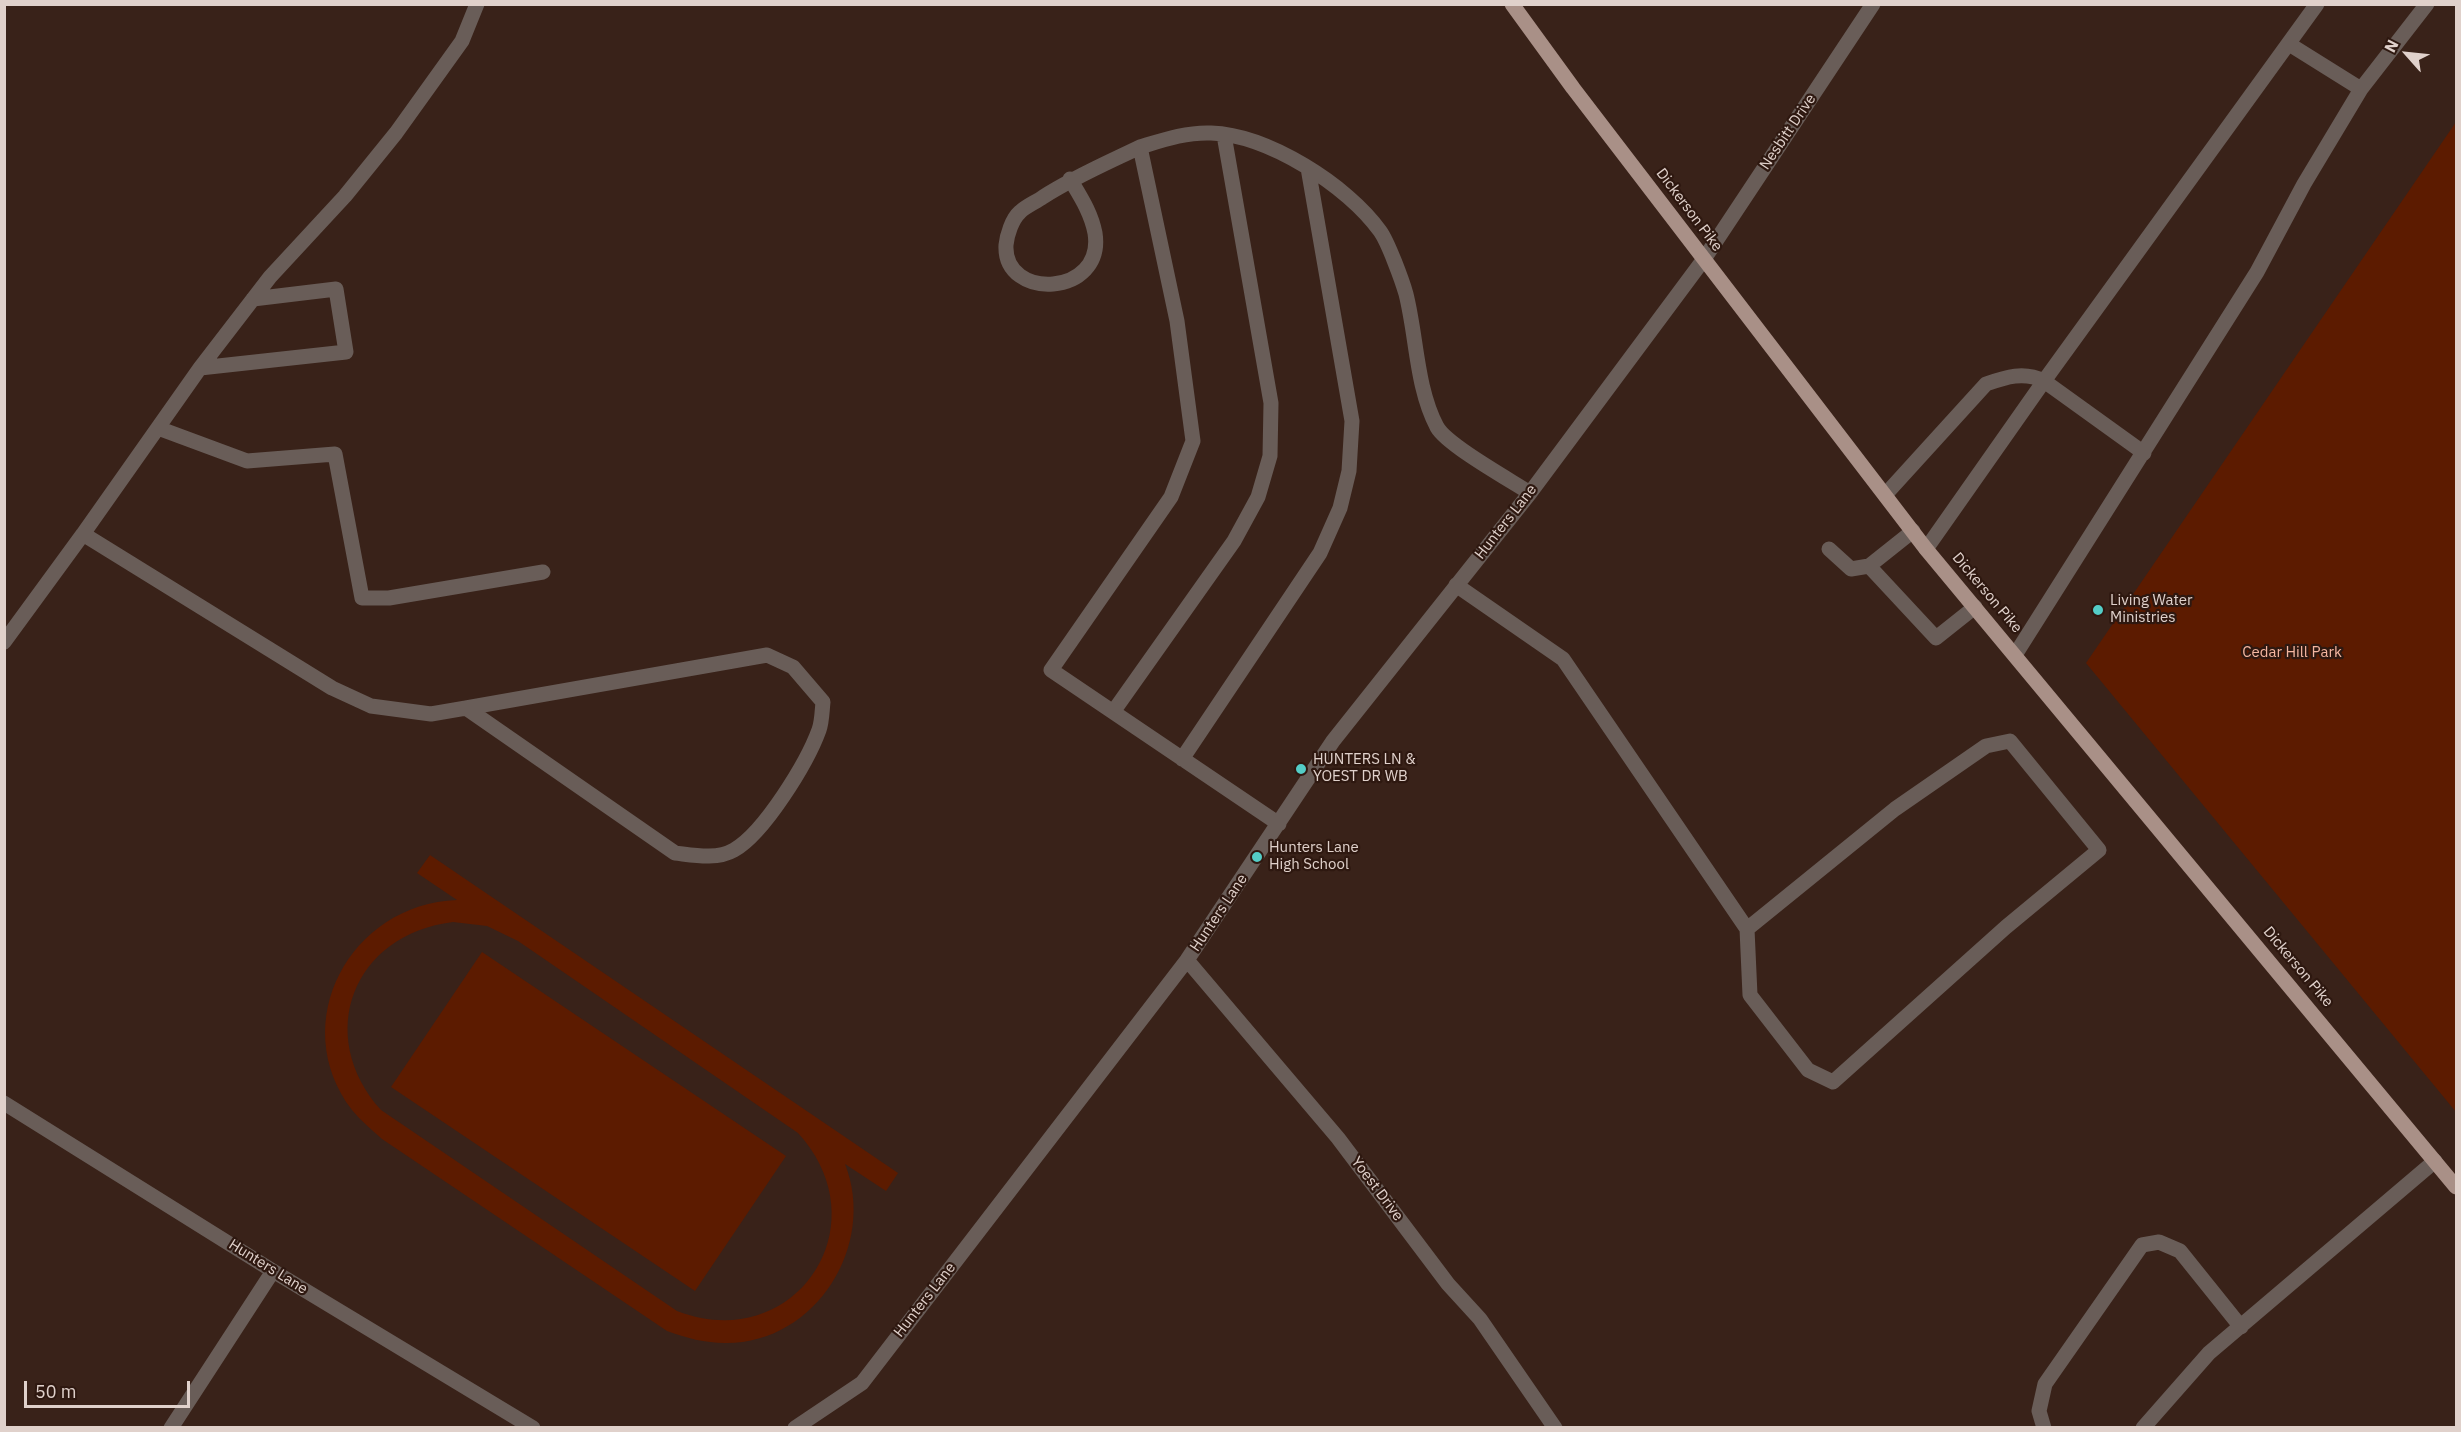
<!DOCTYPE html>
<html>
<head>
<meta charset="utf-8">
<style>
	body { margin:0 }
	#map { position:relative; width:2461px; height:1432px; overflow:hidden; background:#392219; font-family:"IBM Plex Sans",sans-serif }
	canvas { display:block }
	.frame { position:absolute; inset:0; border:6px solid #e0d1cb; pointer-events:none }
	.north { position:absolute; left:2377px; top:24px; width:60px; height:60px; -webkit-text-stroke:4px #2e1810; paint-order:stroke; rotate:297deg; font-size:16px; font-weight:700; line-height:24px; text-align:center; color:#e0d1cb }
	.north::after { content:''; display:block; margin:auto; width:21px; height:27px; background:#e0d1cb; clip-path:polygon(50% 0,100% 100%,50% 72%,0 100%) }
	.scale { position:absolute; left:24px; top:1381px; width:166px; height:27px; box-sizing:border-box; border:3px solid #e0d1cb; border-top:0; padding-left:8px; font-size:18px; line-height:21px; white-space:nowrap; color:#e0d1cb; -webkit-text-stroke:4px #2e1810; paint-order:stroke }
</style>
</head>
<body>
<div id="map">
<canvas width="2461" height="1432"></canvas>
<div class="frame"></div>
<div class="north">N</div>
<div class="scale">50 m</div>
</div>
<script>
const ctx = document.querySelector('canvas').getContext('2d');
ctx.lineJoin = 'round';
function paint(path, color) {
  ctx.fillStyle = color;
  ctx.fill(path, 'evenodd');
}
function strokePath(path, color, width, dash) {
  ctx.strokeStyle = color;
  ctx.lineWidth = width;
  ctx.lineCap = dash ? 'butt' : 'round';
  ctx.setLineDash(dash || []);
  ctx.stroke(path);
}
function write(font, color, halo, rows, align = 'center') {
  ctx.font = font + ' "IBM Plex Sans",sans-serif';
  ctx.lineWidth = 4.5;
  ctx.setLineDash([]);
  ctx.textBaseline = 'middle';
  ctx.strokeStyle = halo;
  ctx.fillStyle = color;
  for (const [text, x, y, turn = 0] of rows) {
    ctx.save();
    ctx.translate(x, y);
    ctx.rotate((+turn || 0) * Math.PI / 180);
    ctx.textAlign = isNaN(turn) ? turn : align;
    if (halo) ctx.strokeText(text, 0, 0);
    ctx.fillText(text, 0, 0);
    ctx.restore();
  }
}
paint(new Path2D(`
	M 2456,122 L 2456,1112 L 2086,663 Z
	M 430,855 L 898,1173 L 886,1191 L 845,1164 C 877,1245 816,1344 725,1343 C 705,1343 686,1338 667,1331 L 382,1139 C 372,1130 361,1121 352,1110 C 286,1023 350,904 457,900 L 417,873 ZM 453,922 L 487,926 L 518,941 L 798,1133 C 883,1226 794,1356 677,1311 L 381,1110 C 314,1035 353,934 453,922 Z
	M 482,952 L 786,1156 L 695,1291 L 391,1087 Z`), '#5c1b00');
strokePath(new Path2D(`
	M 2361,89 L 2427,4
	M 1070,179 C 1080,196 1091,212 1095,233 C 1105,297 1003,301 1006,245 C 1007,235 1012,219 1020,212 C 1026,206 1036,202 1043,197 C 1074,177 1107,163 1140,147
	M 200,368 L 346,352 L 336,289 L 253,299
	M 158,428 L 247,461 L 335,454 L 362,598 L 389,598 L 543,572
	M 1885,495 L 1986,384 C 2006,377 2024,371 2044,381 L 2144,453
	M 83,534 L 200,368 L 270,277 L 345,196 L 396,133 L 462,41 L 477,4
	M 1829,549 L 1851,569 L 1869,566 L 1913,531
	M 1926,549 L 2044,381 L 2317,4
	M 1869,566 L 1936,638 L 1975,607
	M 1456,585 L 1563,659 L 1747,929 L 1750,995 L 1808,1070 L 1833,1082 L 2006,927 L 2099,850 L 2010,741 L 1986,746 L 1895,809 L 1747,929
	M 4,642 L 83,534 L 332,688 L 371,706 L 431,714 L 466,708 L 767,655 L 793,667 L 823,702 C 822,711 822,722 819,730 C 807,763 764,833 734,850 C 717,860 693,855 675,853 L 466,708
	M 2015,655 L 2257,272 L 2304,184 L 2361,89 L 2289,44
	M 1113,712 L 1234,541 L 1258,497 L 1270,456 L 1271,403 L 1224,135
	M 1182,759 L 1320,553 L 1340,508 L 1349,471 L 1352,421 L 1308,168
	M 1279,824 L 1051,670 L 1171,497 L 1193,441 L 1177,321 L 1140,147 C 1163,140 1186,132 1211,133 C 1268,135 1347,185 1380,231 C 1388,242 1402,280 1406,294 C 1417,338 1416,387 1437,427 C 1447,445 1510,480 1530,493
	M 1187,960 L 1338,1138 L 1448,1284 L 1480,1319 L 1555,1428
	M 4,1103 L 273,1271 L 533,1428
	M 171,1428 L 273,1271
	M 795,1428 L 862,1383 L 1187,960 L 1333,741 L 1530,493 L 1704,259 L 1873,4
	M 2044,1428 L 2039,1411 L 2045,1384 L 2142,1245 L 2159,1242 L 2180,1251 L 2241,1327
	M 2143,1428 L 2209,1353 L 2435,1161`), '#695d58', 15);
strokePath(new Path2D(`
	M 1512,4 L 1573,88 L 1926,549 L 2456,1187`), '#a99087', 15);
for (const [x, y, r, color] of [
	[2098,610,6,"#54cdc7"],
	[1301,769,6,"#54cdc7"],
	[1257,857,6,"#54cdc7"]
]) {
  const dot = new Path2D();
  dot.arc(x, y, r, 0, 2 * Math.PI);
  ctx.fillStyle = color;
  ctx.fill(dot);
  strokePath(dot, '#2e1810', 2);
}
write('15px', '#e0d1cb', '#2e1810', [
	["Nesbitt Drive",1788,132,-56],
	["Dickerson Pike",1689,210,53],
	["Hunters Lane",1506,522,-52],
	["Dickerson Pike",1987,593,50],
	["Hunters Lane",1219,913,-56],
	["Dickerson Pike",2298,967,50],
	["Yoest Drive",1377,1189,53],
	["Hunters Lane",268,1267,32],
	["Hunters Lane",925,1300,-52]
]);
write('15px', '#e0d1cb', '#2e1810', [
	["Living Water",2110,601],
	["Ministries",2110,618],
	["HUNTERS LN &",1313,760],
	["YOEST DR WB",1313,777],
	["Hunters Lane",1269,848],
	["High School",1269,865]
], 'left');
write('15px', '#f4b6a0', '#2e1810', [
	["Cedar Hill Park",2292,653]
]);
</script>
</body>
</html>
